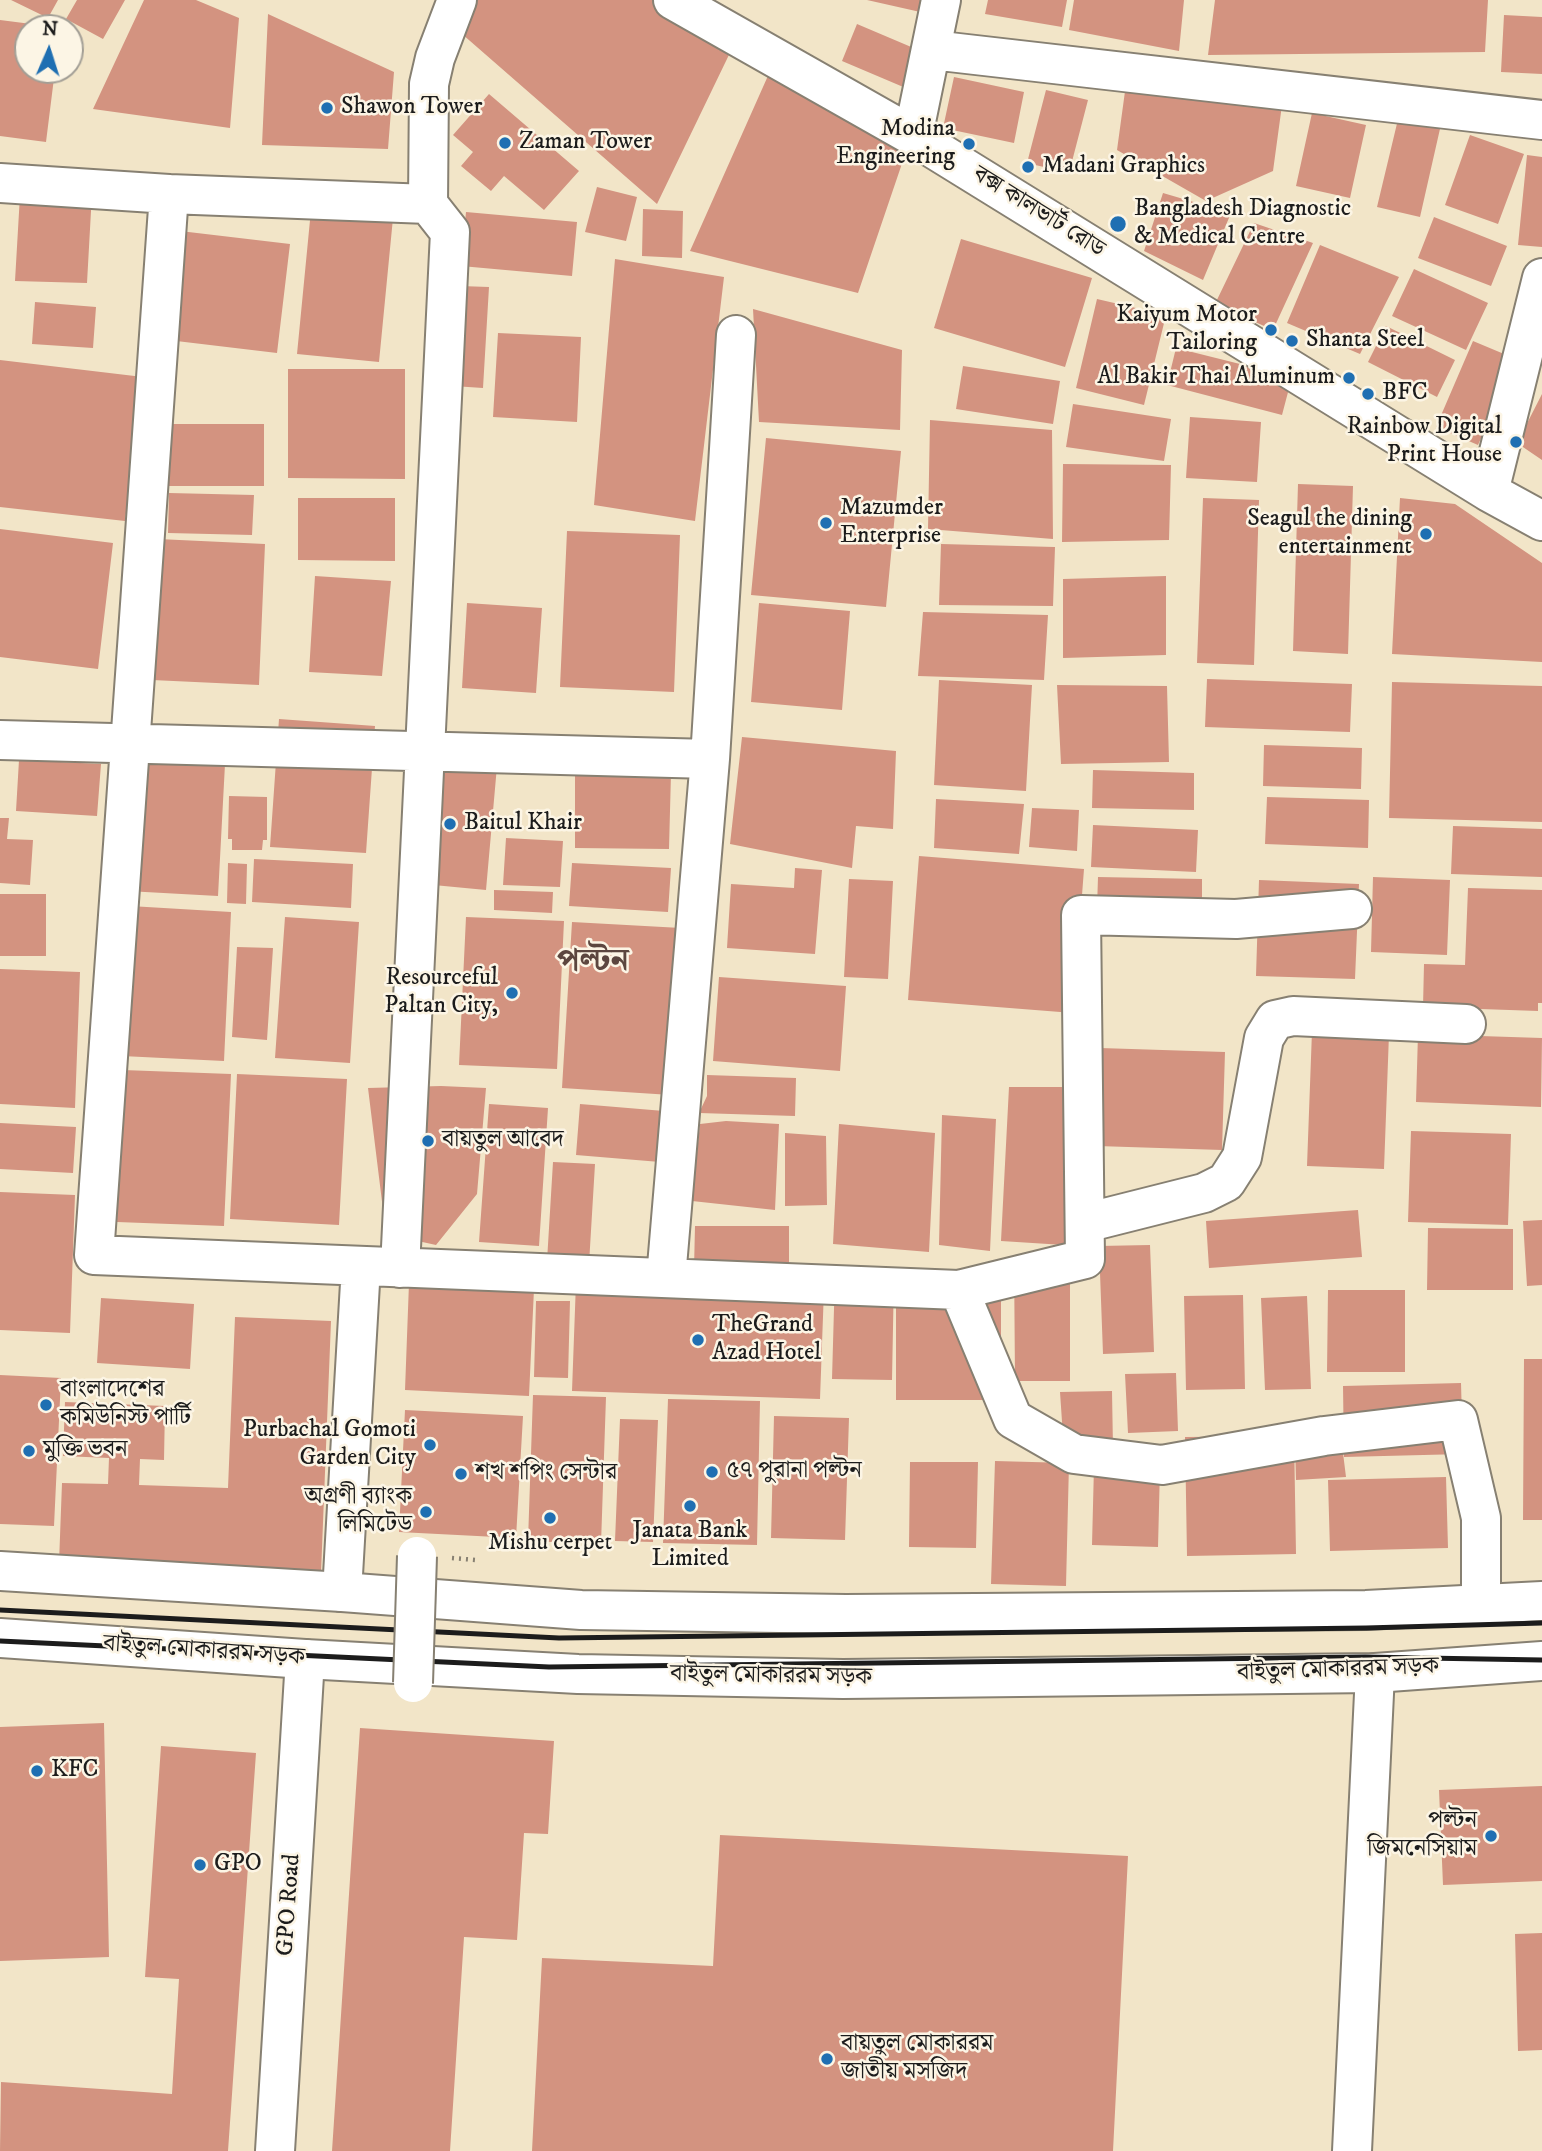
<!DOCTYPE html>
<html>
<head>
<meta charset="utf-8">
<style>
	body { margin:0 }
	#map { position:relative; width:1542px; height:2151px; overflow:hidden; background:#f2e5c8; font-family:"IM FELL DW Pica",serif }
	canvas { display:block }
	.north { position:absolute; left:14px; top:14px; width:70px; height:70px; box-sizing:border-box; background:#fcf5e5; border:2px solid #a29e95; border-radius:50%; rotate:3deg; font-size:19px; font-weight:700; line-height:28px; text-align:center; color:#1c1c1c }
	.north::after { content:''; display:block; margin:auto; width:24px; height:32px; background:#1f6fb2; clip-path:polygon(50% 0,100% 100%,50% 72%,0 100%) }
</style>
</head>
<body>
<div id="map">
<canvas width="1542" height="2151"></canvas>
<div class="north">N</div>
</div>
<script>
const ctx = document.querySelector('canvas').getContext('2d');
ctx.lineJoin = 'round';
function paint(path, color) {
  ctx.fillStyle = color;
  ctx.fill(path, 'evenodd');
}
function strokePath(path, color, width, dash) {
  ctx.strokeStyle = color;
  ctx.lineWidth = width;
  ctx.lineCap = dash ? 'butt' : 'round';
  ctx.setLineDash(dash || []);
  ctx.stroke(path);
}
function write(font, color, halo, rows, align = 'center') {
  ctx.font = font + ' "IM FELL DW Pica","Noto Serif Bengali",serif';
  ctx.lineWidth = 5;
  ctx.setLineDash([]);
  ctx.textBaseline = 'middle';
  ctx.strokeStyle = halo;
  ctx.fillStyle = color;
  for (const [text, x, y, turn = 0] of rows) {
    ctx.save();
    ctx.translate(x, y);
    ctx.rotate((+turn || 0) * Math.PI / 180);
    ctx.textAlign = isNaN(turn) ? turn : align;
    if (halo) ctx.strokeText(text, 0, 0);
    ctx.fillText(text, 0, 0);
    ctx.restore();
  }
}
paint(new Path2D(`
	M 11,0 L 58,0 L 48,18 Z
	M 77,0 L 125,0 L 103,39 L 66,19 Z
	M 144,0 L 196,0 L 239,18 L 230,128 L 93,109 Z
	M 474,0 L 671,0 L 740,32 L 657,204 L 454,27 Z
	M 867,0 L 942,0 L 938,16 Z
	M 988,0 L 1067,0 L 1062,27 L 985,14 Z
	M 1074,0 L 1184,0 L 1179,51 L 1069,30 Z
	M 1215,0 L 1488,0 L 1485,52 L 1208,55 Z
	M 268,14 L 394,72 L 388,149 L 262,145 Z
	M 1504,15 L 1542,17 L 1542,74 L 1501,72 Z
	M 0,20 L 47,26 L 47,28 L 28,28 L 28,70 L 55,70 L 46,142 L 0,136 Z
	M 857,24 L 923,52 L 908,89 L 842,61 Z
	M 771,69 L 911,137 L 858,293 L 690,251 Z
	M 954,77 L 1024,92 L 1014,143 L 943,128 Z
	M 1126,84 L 1282,105 L 1273,171 L 1206,201 L 1117,150 Z
	M 1046,90 L 1088,100 L 1069,173 L 1027,163 Z
	M 489,94 L 579,171 L 544,210 L 504,176 L 491,191 L 461,166 L 473,152 L 453,135 Z
	M 1400,111 L 1442,120 L 1420,217 L 1377,207 Z
	M 1312,113 L 1366,125 L 1350,198 L 1296,186 Z
	M 1470,135 L 1524,154 L 1498,224 L 1445,205 Z
	M 1527,155 L 1542,157 L 1542,247 L 1518,245 Z
	M 597,187 L 637,197 L 626,241 L 585,232 Z
	M 92,193 L 87,283 L 15,281 L 20,195 Z
	M 1163,193 L 1231,213 L 1203,280 L 1144,251 Z
	M 643,209 L 683,211 L 682,258 L 642,256 Z
	M 311,210 L 393,218 L 379,362 L 297,354 Z
	M 466,212 L 577,222 L 572,276 L 461,266 Z
	M 1434,217 L 1507,246 L 1491,286 L 1418,258 Z
	M 1254,223 L 1313,243 L 1273,330 L 1215,304 Z
	M 180,231 L 290,244 L 277,353 L 168,340 Z
	M 961,239 L 1092,278 L 1065,367 L 934,328 Z
	M 1320,245 L 1399,277 L 1360,354 L 1287,323 Z
	M 615,259 L 724,277 L 695,521 L 594,505 Z
	M 1414,269 L 1488,303 L 1466,350 L 1392,316 Z
	M 460,286 L 489,287 L 483,388 L 453,386 Z
	M 1097,299 L 1166,315 L 1144,405 L 1076,388 Z
	M 35,302 L 96,307 L 93,348 L 32,344 Z
	M 753,309 L 902,350 L 900,430 L 759,422 Z
	M 1386,326 L 1455,360 L 1437,397 L 1368,362 Z
	M 498,333 L 581,337 L 577,422 L 493,417 Z
	M 1473,341 L 1516,359 L 1478,445 L 1436,427 Z
	M 1176,348 L 1292,377 L 1282,415 L 1167,385 Z
	M 0,360 L 143,377 L 125,521 L 0,507 Z
	M 963,366 L 1060,381 L 1053,424 L 956,409 Z
	M 288,369 L 405,369 L 405,479 L 288,478 Z
	M 1542,394 L 1542,460 L 1517,443 Z
	M 1073,404 L 1171,419 L 1164,461 L 1066,447 Z
	M 1190,417 L 1261,422 L 1257,482 L 1186,478 Z
	M 930,420 L 1052,430 L 1053,539 L 928,529 Z
	M 167,424 L 264,424 L 264,486 L 167,486 Z
	M 766,438 L 901,451 L 886,607 L 751,595 Z
	M 1063,464 L 1171,465 L 1169,540 L 1062,542 Z
	M 1298,484 L 1353,486 L 1348,654 L 1293,651 Z
	M 169,493 L 254,495 L 252,535 L 168,533 Z
	M 298,498 L 395,498 L 395,561 L 298,560 Z
	M 1203,498 L 1259,500 L 1254,665 L 1197,663 Z
	M 1400,498 L 1455,504 L 1542,563 L 1542,662 L 1392,654 Z
	M 0,529 L 113,543 L 98,669 L 0,657 Z
	M 567,531 L 680,535 L 674,692 L 560,687 Z
	M 158,539 L 265,544 L 259,685 L 152,680 Z
	M 941,544 L 1055,547 L 1053,606 L 939,605 Z
	M 315,576 L 391,581 L 382,676 L 309,672 Z
	M 1166,576 L 1166,655 L 1063,658 L 1063,579 Z
	M 467,603 L 542,608 L 536,693 L 462,688 Z
	M 759,603 L 850,611 L 842,710 L 751,702 Z
	M 923,612 L 1048,615 L 1044,680 L 918,676 Z
	M 1207,679 L 1352,684 L 1350,732 L 1205,727 Z
	M 939,680 L 1032,685 L 1026,791 L 934,785 Z
	M 1392,682 L 1542,686 L 1542,822 L 1389,818 Z
	M 1057,685 L 1167,686 L 1169,762 L 1061,764 Z
	M 279,719 L 375,726 L 366,853 L 270,847 Z
	M 742,737 L 896,751 L 893,829 L 856,826 L 852,868 L 730,844 Z
	M 1264,745 L 1362,748 L 1361,789 L 1263,786 Z
	M 132,758 L 225,764 L 218,896 L 127,891 Z
	M 414,758 L 497,766 L 486,890 L 402,882 Z
	M 19,760 L 101,764 L 97,816 L 16,811 Z
	M 1093,770 L 1194,773 L 1194,810 L 1092,808 Z
	M 575,772 L 671,773 L 669,849 L 575,848 Z
	M 229,796 L 267,797 L 267,840 L 263,840 L 262,850 L 232,850 L 232,839 L 228,839 Z
	M 1267,797 L 1369,800 L 1368,848 L 1265,844 Z
	M 936,799 L 1024,804 L 1019,854 L 934,848 Z
	M 1032,808 L 1079,810 L 1077,851 L 1029,847 Z
	M 0,818 L 9,818 L 7,839 L 33,840 L 30,885 L 0,883 Z
	M 1093,825 L 1198,830 L 1196,872 L 1091,867 Z
	M 1453,826 L 1542,829 L 1542,877 L 1451,874 Z
	M 506,838 L 563,841 L 560,887 L 503,885 Z
	M 919,856 L 1084,869 L 1073,1013 L 908,1000 Z
	M 254,859 L 353,864 L 351,908 L 252,902 Z
	M 228,863 L 247,864 L 246,904 L 227,903 Z
	M 572,863 L 671,868 L 668,912 L 569,906 Z
	M 795,868 L 822,870 L 815,954 L 727,948 L 731,884 L 794,888 Z
	M 1098,877 L 1202,879 L 1202,911 L 1097,908 Z
	M 1373,877 L 1450,880 L 1447,955 L 1371,952 Z
	M 849,879 L 893,881 L 888,979 L 844,977 Z
	M 1259,880 L 1359,884 L 1355,979 L 1256,976 Z
	M 1468,888 L 1542,890 L 1542,1003 L 1538,1003 L 1538,1011 L 1423,1007 L 1424,964 L 1465,965 Z
	M 494,890 L 553,892 L 552,913 L 494,910 Z
	M 0,894 L 46,894 L 46,956 L 0,956 Z
	M 130,906 L 231,912 L 224,1061 L 122,1056 Z
	M 285,917 L 359,922 L 350,1063 L 275,1058 Z
	M 466,917 L 564,921 L 557,1069 L 459,1065 Z
	M 572,922 L 681,928 L 671,1095 L 562,1088 Z
	M 237,947 L 273,948 L 267,1040 L 232,1037 Z
	M 0,969 L 80,972 L 75,1108 L 0,1104 Z
	M 719,977 L 846,986 L 840,1071 L 713,1061 Z
	M 1312,1031 L 1389,1034 L 1384,1169 L 1307,1166 Z
	M 1418,1034 L 1542,1038 L 1541,1107 L 1416,1102 Z
	M 1100,1048 L 1225,1052 L 1222,1150 L 1097,1146 Z
	M 123,1070 L 231,1074 L 224,1226 L 117,1222 Z
	M 237,1074 L 347,1079 L 339,1225 L 230,1219 Z
	M 707,1075 L 796,1078 L 795,1116 L 699,1113 L 707,1096 Z
	M 441,1086 L 486,1088 L 477,1194 L 436,1245 L 386,1234 L 368,1088 Z
	M 1009,1087 L 1070,1087 L 1064,1245 L 1001,1241 Z
	M 489,1104 L 548,1108 L 539,1246 L 479,1242 Z
	M 580,1104 L 664,1111 L 660,1162 L 576,1155 Z
	M 942,1115 L 996,1119 L 990,1251 L 939,1245 Z
	M 726,1121 L 779,1124 L 775,1210 L 692,1201 L 700,1124 Z
	M 0,1123 L 76,1127 L 73,1173 L 0,1169 Z
	M 839,1124 L 935,1133 L 929,1252 L 833,1244 Z
	M 1411,1131 L 1511,1134 L 1508,1225 L 1408,1222 Z
	M 785,1133 L 826,1136 L 827,1205 L 785,1206 Z
	M 553,1162 L 595,1164 L 589,1264 L 547,1261 Z
	M 0,1192 L 75,1195 L 70,1333 L 0,1330 Z
	M 1358,1210 L 1362,1257 L 1209,1268 L 1206,1221 Z
	M 1542,1220 L 1542,1285 L 1527,1286 L 1523,1221 Z
	M 695,1226 L 789,1226 L 789,1269 L 694,1269 Z
	M 1428,1228 L 1513,1229 L 1513,1290 L 1427,1290 Z
	M 1150,1245 L 1154,1352 L 1103,1354 L 1099,1246 Z
	M 1070,1254 L 1070,1381 L 1015,1381 L 1014,1255 Z
	M 835,1273 L 894,1275 L 892,1380 L 832,1379 Z
	M 576,1282 L 824,1289 L 820,1399 L 572,1391 Z
	M 409,1283 L 534,1289 L 529,1396 L 405,1390 Z
	M 896,1285 L 1001,1285 L 1001,1400 L 896,1400 Z
	M 1328,1290 L 1405,1290 L 1405,1372 L 1327,1372 Z
	M 1243,1295 L 1245,1389 L 1186,1390 L 1184,1296 Z
	M 1307,1296 L 1311,1389 L 1265,1390 L 1261,1298 Z
	M 101,1298 L 194,1304 L 190,1369 L 97,1363 Z
	M 536,1301 L 570,1301 L 568,1378 L 534,1377 Z
	M 235,1317 L 331,1321 L 321,1573 L 59,1563 L 62,1483 L 108,1484 L 109,1458 L 63,1456 L 65,1402 L 165,1406 L 164,1460 L 140,1459 L 139,1485 L 228,1488 Z
	M 1524,1359 L 1542,1359 L 1542,1520 L 1523,1520 Z
	M 1176,1373 L 1178,1431 L 1128,1433 L 1125,1374 Z
	M 0,1375 L 61,1378 L 54,1526 L 0,1524 Z
	M 1461,1383 L 1463,1454 L 1344,1457 L 1343,1386 Z
	M 1112,1391 L 1113,1448 L 1064,1451 L 1060,1392 Z
	M 533,1395 L 606,1397 L 601,1544 L 528,1541 Z
	M 668,1399 L 760,1401 L 757,1545 L 663,1543 Z
	M 405,1410 L 523,1416 L 516,1538 L 399,1532 Z
	M 774,1416 L 849,1418 L 845,1540 L 771,1538 Z
	M 620,1419 L 658,1420 L 653,1542 L 615,1541 Z
	M 1294,1436 L 1296,1554 L 1187,1556 L 1185,1437 Z
	M 1341,1437 L 1346,1477 L 1296,1480 L 1295,1442 Z
	M 995,1461 L 1069,1463 L 1066,1586 L 991,1584 Z
	M 910,1462 L 978,1462 L 976,1548 L 909,1547 Z
	M 1094,1466 L 1160,1468 L 1158,1547 L 1092,1545 Z
	M 1446,1477 L 1448,1548 L 1330,1551 L 1328,1480 Z
	M 104,1723 L 109,1957 L 0,1961 L 0,1727 Z
	M 360,1728 L 554,1741 L 548,1834 L 524,1833 L 517,1940 L 464,1937 L 450,2151 L 332,2151 Z
	M 161,1746 L 256,1753 L 228,2151 L 0,2151 L 1,2082 L 172,2094 L 179,1979 L 145,1977 Z
	M 1542,1786 L 1542,1881 L 1443,1885 L 1439,1790 Z
	M 720,1835 L 1128,1856 L 1113,2151 L 532,2151 L 542,1958 L 713,1966 Z
	M 1542,1933 L 1542,2050 L 1518,2051 L 1515,1934 Z`), '#d39380');
const minor = new Path2D(`
	M 673,0 L 913,136 L 1489,492 L 1542,521
	M 932,50 L 1542,120
	M 913,136 L 941,0
	M 0,183 L 169,194 L 428,204
	M 169,194 L 94,1255 L 959,1290 L 1085,1259 L 1081,915 L 1236,919 L 1352,909
	M 1489,492 L 1542,278
	M 0,740 L 710,759
	M 1085,1223 L 1204,1193 L 1226,1182 L 1242,1157 L 1264,1038 L 1275,1020 L 1293,1016 L 1466,1024
	M 400,1268 L 450,232 L 428,204 L 429,84 L 435,58 L 457,0
	M 666,1278 L 710,759 L 736,335
	M 959,1290 L 1013,1419 L 1074,1454 L 1162,1465 L 1324,1436 L 1458,1420 L 1481,1518 L 1481,1604
	M 342,1592 L 361,1266
	M 275,2151 L 305,1659
	M 1352,2151 L 1375,1673`);
const major = new Path2D(`
	M 0,1571 L 342,1592 L 581,1610 L 846,1614 L 1366,1610 L 1542,1601
	M 0,1638 L 305,1659 L 578,1674 L 843,1679 L 1375,1673 L 1542,1661`);
strokePath(minor, '#878072', 42);
strokePath(major, '#878072', 42);
strokePath(new Path2D(`
	M 452,1558 L 476,1560`), '#878072', 4.5, [2, 5]);
strokePath(minor, '#fff', 38);
strokePath(major, '#fff', 38);
strokePath(new Path2D(`
	M 0,1610 L 559,1638 L 1366,1628 L 1542,1623
	M 0,1641 L 549,1667 L 1365,1657 L 1542,1660`), '#1c1c1c', 5);
const minorBridge = new Path2D(`
	M 413,1683 L 417,1556`);
strokePath(minorBridge, '#878072', 42, []);
strokePath(minorBridge, '#fff', 38);
for (const [x, y, r, color] of [
	[327,108,7,"#1f6fb2"],
	[505,143,7,"#1f6fb2"],
	[969,144,7,"#1f6fb2"],
	[1028,167,7,"#1f6fb2"],
	[1118,224,9,"#1f6fb2"],
	[1271,330,7,"#1f6fb2"],
	[1292,341,7,"#1f6fb2"],
	[1349,378,7,"#1f6fb2"],
	[1368,394,7,"#1f6fb2"],
	[1516,442,7,"#1f6fb2"],
	[826,523,7,"#1f6fb2"],
	[1426,534,7,"#1f6fb2"],
	[450,824,7,"#1f6fb2"],
	[512,993,7,"#1f6fb2"],
	[428,1141,7,"#1f6fb2"],
	[698,1340,7,"#1f6fb2"],
	[46,1405,7,"#1f6fb2"],
	[430,1445,7,"#1f6fb2"],
	[29,1451,7,"#1f6fb2"],
	[712,1472,7,"#1f6fb2"],
	[461,1474,7,"#1f6fb2"],
	[690,1506,7,"#1f6fb2"],
	[426,1512,7,"#1f6fb2"],
	[550,1518,7,"#1f6fb2"],
	[37,1771,7,"#1f6fb2"],
	[1491,1836,7,"#1f6fb2"],
	[200,1865,7,"#1f6fb2"],
	[827,2059,7,"#1f6fb2"]
]) {
  const dot = new Path2D();
  dot.arc(x, y, r, 0, 2 * Math.PI);
  ctx.fillStyle = color;
  ctx.fill(dot);
  strokePath(dot, '#fcf5e5', 2.5);
}
write('24px', '#1c1c1c', '#fcf5e5', [
	["Shawon Tower",341,108],
	["Modina",955,130,"right"],
	["Engineering",955,158,"right"],
	["Zaman Tower",519,143],
	["Madani Graphics",1042,167],
	["Bangladesh Diagnostic",1134,210],
	["& Medical Centre",1134,238],
	["Kaiyum Motor",1257,316,"right"],
	["Tailoring",1257,344,"right"],
	["Shanta Steel",1306,341],
	["Al Bakir Thai Aluminum",1335,378,"right"],
	["BFC",1382,394],
	["Rainbow Digital",1502,428,"right"],
	["Print House",1502,456,"right"],
	["Mazumder",840,509],
	["Enterprise",840,537],
	["Seagul the dining",1412,520,"right"],
	["entertainment",1412,548,"right"],
	["Baitul Khair",464,824],
	["Resourceful",498,979,"right"],
	["Paltan City,",498,1007,"right"],
	["বায়তুল আবেদ",442,1141],
	["TheGrand",712,1326],
	["Azad Hotel",712,1354],
	["বাংলাদেশের",60,1391],
	["কমিউনিস্ট পার্টি",60,1419],
	["Purbachal Gomoti",416,1431,"right"],
	["Garden City",416,1459,"right"],
	["মুক্তি ভবন",43,1451],
	["৫৭ পুরানা পল্টন",726,1472],
	["শখ শপিং সেন্টার",475,1474],
	["অগ্রণী ব্যাংক",412,1498,"right"],
	["লিমিটেড",412,1526,"right"],
	["Janata Bank",690,1532,"center"],
	["Limited",690,1560,"center"],
	["Mishu cerpet",550,1544,"center"],
	["KFC",51,1771],
	["পল্টন",1477,1822,"right"],
	["জিমনেসিয়াম",1477,1850,"right"],
	["GPO",214,1865],
	["বায়তুল মোকাররম",841,2045],
	["জাতীয় মসজিদ",841,2073]
], 'left');
write('24px', '#1c1c1c', '#fcf5e5', [
	["বক্স কালভার্ট রোড",1038,213,32],
	["বাইতুল মোকাররম সড়ক",204,1652,4],
	["বাইতুল মোকাররম সড়ক",1338,1671,-2],
	["বাইতুল মোকাররম সড়ক",771,1677,1],
	["GPO Road",290,1905,-86]
]);
write('bold 32px', '#5c463f', '#fcf5e5', [
	["পল্টন",593,963]
]);
</script>
</body>
</html>
